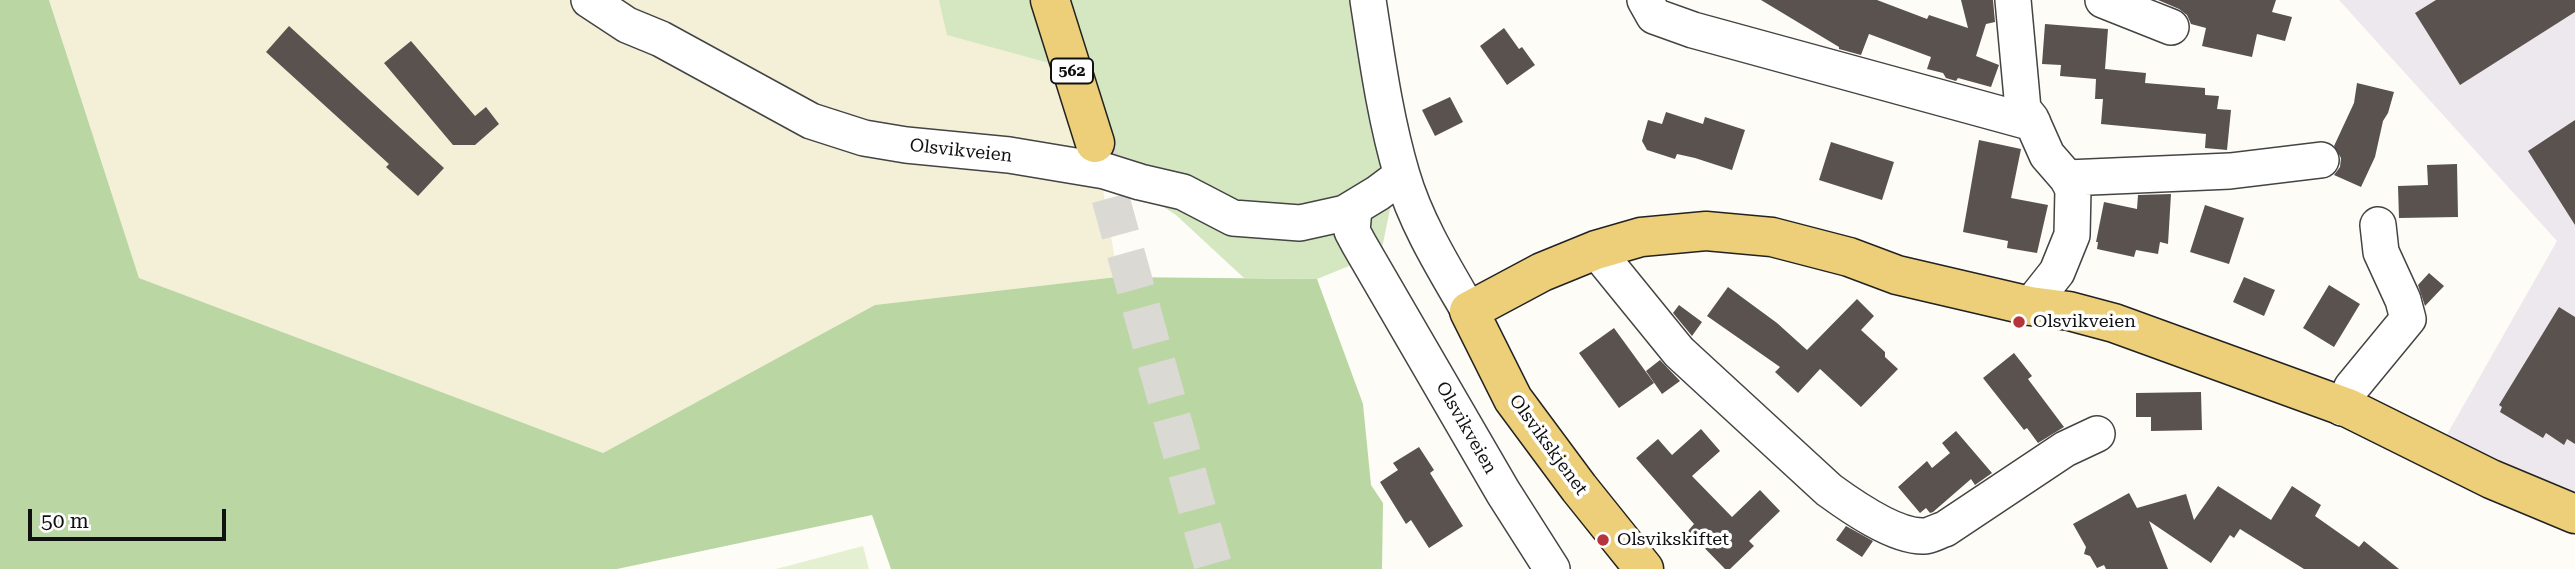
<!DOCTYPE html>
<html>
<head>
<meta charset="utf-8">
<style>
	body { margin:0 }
	#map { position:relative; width:2575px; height:569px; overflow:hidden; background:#fefcf6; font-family:"Roboto Serif",serif }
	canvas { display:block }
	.scale { position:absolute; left:28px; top:509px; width:198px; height:32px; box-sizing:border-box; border:4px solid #111; border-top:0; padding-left:9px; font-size:21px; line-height:24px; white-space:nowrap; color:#111; -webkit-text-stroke:5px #fff; paint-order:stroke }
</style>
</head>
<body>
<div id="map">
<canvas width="2575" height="569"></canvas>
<div class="scale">50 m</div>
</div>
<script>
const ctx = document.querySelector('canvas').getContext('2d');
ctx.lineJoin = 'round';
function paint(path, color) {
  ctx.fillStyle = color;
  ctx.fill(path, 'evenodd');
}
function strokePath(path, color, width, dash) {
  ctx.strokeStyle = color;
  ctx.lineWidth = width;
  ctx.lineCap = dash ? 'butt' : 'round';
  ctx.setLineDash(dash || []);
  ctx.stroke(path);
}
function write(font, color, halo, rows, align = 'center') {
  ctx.font = font + ' "Roboto Serif",serif';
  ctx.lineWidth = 7;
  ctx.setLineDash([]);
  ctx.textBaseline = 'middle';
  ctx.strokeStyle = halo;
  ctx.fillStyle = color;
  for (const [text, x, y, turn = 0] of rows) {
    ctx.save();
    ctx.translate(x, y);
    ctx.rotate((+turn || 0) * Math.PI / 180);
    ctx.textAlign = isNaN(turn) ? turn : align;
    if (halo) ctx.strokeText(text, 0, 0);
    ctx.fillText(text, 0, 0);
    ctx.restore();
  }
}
paint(new Path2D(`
	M 2339,0 L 2575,0 L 2575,494 L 2445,438 L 2557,241 Z`), '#ede7ee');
paint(new Path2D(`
	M 49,0 L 1047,0 L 1095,143 L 1118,277 L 875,305 L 603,453 L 139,278 Z`), '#f3f0d7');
paint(new Path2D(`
	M 939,0 L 1350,0 L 1395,185 L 1381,253 L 1317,279 L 1244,278 L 1176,215 L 1104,169 L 1060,66 L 947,35 Z`), '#d5e7c1');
paint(new Path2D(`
	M 0,0 L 49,0 L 139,278 L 603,453 L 875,305 L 1117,277 L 1317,279 L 1363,404 L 1371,485 L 1383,503 L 1382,569 L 891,569 L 872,515 L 617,569 L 0,569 Z`), '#bad6a2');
paint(new Path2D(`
	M 863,546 L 869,569 L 776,569 Z`), '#e5efd2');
paint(new Path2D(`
	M 1761,0 L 1877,0 L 1927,19 L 1929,15 L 1968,28 L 1961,0 L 1993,0 L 1995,22 L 1986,24 L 1976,56 L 1999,65 L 1991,87 L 1958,78 L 1956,81 L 1946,78 L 1943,73 L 1927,69 L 1931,57 L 1869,34 L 1861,55 L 1839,49 L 1839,47 Z
	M 2158,0 L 2276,0 L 2272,12 L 2292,17 L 2285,41 L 2257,34 L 2252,57 L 2202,46 L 2206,28 L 2191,24 L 2187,15 L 2179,9 Z
	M 2436,0 L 2575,0 L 2575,12 L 2460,85 L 2415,13 Z
	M 2045,24 L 2108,29 L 2105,69 L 2146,73 L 2145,83 L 2205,88 L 2205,95 L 2219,96 L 2217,109 L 2231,110 L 2227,150 L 2205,148 L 2206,134 L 2101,124 L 2103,99 L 2095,99 L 2096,79 L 2060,76 L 2061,65 L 2042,64 Z
	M 289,26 L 444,168 L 418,196 L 386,167 L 389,164 L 266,52 Z
	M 1504,28 L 1519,49 L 1522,47 L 1535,65 L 1507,85 L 1480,46 Z
	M 411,41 L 475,116 L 486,107 L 499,124 L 475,145 L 453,145 L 384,63 Z
	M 2357,83 L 2394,92 L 2388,113 L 2383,121 L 2375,157 L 2361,187 L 2334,175 L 2340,167 L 2341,158 L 2334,146 L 2354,103 Z
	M 1450,97 L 1463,122 L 1435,136 L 1422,110 Z
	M 1666,112 L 1703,124 L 1705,117 L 1745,130 L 1732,170 L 1695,158 L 1677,154 L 1675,159 L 1647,150 L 1642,141 L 1648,120 L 1662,124 Z
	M 2575,120 L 2575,225 L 2528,151 Z
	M 1979,140 L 2021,149 L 2011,198 L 2048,205 L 2037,253 L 2007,248 L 2008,241 L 1963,232 Z
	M 1831,142 L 1894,162 L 1882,200 L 1819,180 Z
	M 2457,164 L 2458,217 L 2399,218 L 2398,186 L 2428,185 L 2427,165 Z
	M 2171,194 L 2168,244 L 2160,242 L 2158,254 L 2136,250 L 2134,257 L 2097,249 L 2098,242 L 2096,242 L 2104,202 L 2137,209 L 2138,195 Z
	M 2205,205 L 2244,218 L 2229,264 L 2190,252 Z
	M 2429,273 L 2444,286 L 2425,306 L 2418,285 Z
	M 2244,277 L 2275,290 L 2264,316 L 2233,302 Z
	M 2329,285 L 2360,304 L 2334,347 L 2303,328 Z
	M 1728,287 L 1777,323 L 1807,350 L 1857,299 L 1874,316 L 1861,330 L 1885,352 L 1885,357 L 1898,369 L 1861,407 L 1820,369 L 1798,393 L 1775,372 L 1780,367 L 1707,316 Z
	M 1679,305 L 1702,322 L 1692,336 L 1673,313 Z
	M 2559,307 L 2575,317 L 2575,444 L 2567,439 L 2564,445 L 2546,433 L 2543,438 L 2500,412 L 2502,407 L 2499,405 Z
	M 1614,328 L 1654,383 L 1619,408 L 1579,353 Z
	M 2014,353 L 2032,376 L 2028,379 L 2064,427 L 2038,443 L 2027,428 L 2024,430 L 1983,378 Z
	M 1660,360 L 1680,381 L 1662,394 L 1646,371 Z
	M 2201,392 L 2202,430 L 2151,431 L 2151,417 L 2136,417 L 2136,393 Z
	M 1701,429 L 1720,451 L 1692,476 L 1732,517 L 1760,490 L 1780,511 L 1749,541 L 1754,546 L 1730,569 L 1725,569 L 1688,531 L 1694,524 L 1636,458 L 1658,439 L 1672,455 Z
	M 1956,431 L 1992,473 L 1975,485 L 1971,479 L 1933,512 L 1930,513 L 1926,508 L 1920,513 L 1898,487 L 1927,461 L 1932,468 L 1950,453 L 1942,443 Z
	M 1419,447 L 1434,470 L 1430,473 L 1463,526 L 1429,548 L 1411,520 L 1406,524 L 1380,482 L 1398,470 L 1393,463 Z
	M 2218,486 L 2271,520 L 2292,486 L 2321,505 L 2315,516 L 2359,547 L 2364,541 L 2399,569 L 2304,569 L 2240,529 L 2234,538 L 2230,535 L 2211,563 L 2149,521 L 2168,569 L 2106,569 L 2104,565 L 2097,568 L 2090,556 L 2084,554 L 2086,547 L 2073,524 L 2129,493 L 2137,508 L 2186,494 L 2194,520 Z
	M 1846,526 L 1873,541 L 1862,557 L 1836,540 Z`), '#59524e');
strokePath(new Path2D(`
	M 1095,143 L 1214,569`), '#dad9d4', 38, [38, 19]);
const minor = new Path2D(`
	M 589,0 L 627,25 L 661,39 L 811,121 L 864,138 L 906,145 L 1009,155 L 1105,171 L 1140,182 L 1183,192 L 1233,218 L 1300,223 L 1345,213 L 1378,193 L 1402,175
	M 1368,0 C 1377,58 1385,118 1402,175 C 1416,223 1444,268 1469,311
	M 1645,0 L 1654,16 L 1693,30 L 2033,123
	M 2013,0 L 2023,109 L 2031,119 L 2047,155 L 2067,178 L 2073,189 L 2072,235 L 2057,272 L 2030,306
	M 2103,0 L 2171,27
	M 2067,178 L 2230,171 L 2321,160
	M 1354,209 L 1352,231 L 1359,244 L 1503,492 L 1552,569
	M 1596,250 L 1679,352 L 1829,490 C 1851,506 1895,537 1924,536 C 1930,536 1938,531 1945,529 L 2065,449 L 2097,434
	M 2342,408 L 2352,387 L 2408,319 L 2403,300 L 2381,252 L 2378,225`);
const major = new Path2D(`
	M 1050,0 L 1095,143
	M 1644,569 L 1579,488 L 1513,399 L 1469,311 L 1542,272 L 1596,250 L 1641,237 L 1706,231 L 1772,237 L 1849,257 L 1897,275 L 2030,306 L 2069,311 L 2114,323 L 2348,408 L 2491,479 L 2575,514`);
strokePath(minor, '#444', 38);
strokePath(major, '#222', 41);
strokePath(minor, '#fff', 35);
strokePath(major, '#eccf78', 38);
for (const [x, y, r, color] of [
	[2019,322,7,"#b6343c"],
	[1603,540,7,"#b6343c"]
]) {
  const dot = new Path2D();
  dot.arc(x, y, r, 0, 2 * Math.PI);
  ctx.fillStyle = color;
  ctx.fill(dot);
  strokePath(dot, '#fff', 2.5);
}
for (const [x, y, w] of [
	[1072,71,42]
]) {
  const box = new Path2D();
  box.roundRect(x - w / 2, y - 12.5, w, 25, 5);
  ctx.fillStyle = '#fff';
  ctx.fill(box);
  strokePath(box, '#111', 2);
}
write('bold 16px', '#111', null, [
	["562",1072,71]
]);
write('18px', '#111', '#fff', [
	["Olsvikveien",961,151,6],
	["Olsvikveien",1466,428,60],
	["Olsvikskjenet",1548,445,54]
]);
write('18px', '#111', '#fff', [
	["Olsvikveien",2033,322],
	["Olsvikskiftet",1617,540]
], 'left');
</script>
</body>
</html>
